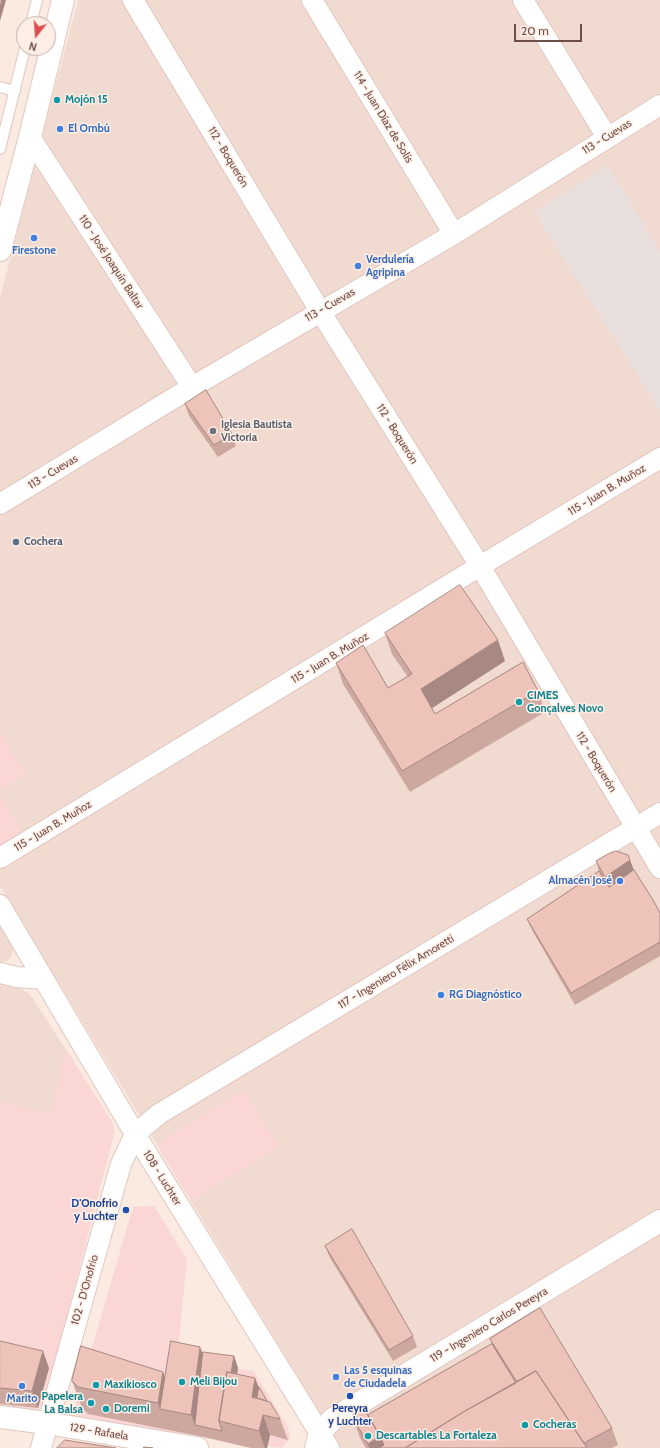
<!DOCTYPE html>
<html>
<head>
<meta charset="utf-8">
<style>
	body { margin:0 }
	#map { position:relative; width:660px; height:1448px; overflow:hidden; background:#faeae0; font-family:Cabin,sans-serif }
	canvas { display:block }
	.north { position:absolute; left:16px; top:16px; width:40px; height:40px; box-sizing:border-box; background:#feefe6; border:1px solid #c5afa8; border-radius:50%; rotate:197deg; font-size:11px; font-weight:700; line-height:16px; text-align:center; color:#6f4e4a }
	.north::after { content:''; display:block; margin:auto; width:14px; height:18px; background:#dd4c4e; clip-path:polygon(50% 0,100% 100%,50% 72%,0 100%) }
	.scale { position:absolute; left:514px; top:24px; width:68px; height:18px; box-sizing:border-box; border:2px solid #6f4e4a; border-top:0; padding-left:5px; font-size:12px; line-height:14px; white-space:nowrap; color:#6f4e4a; -webkit-text-stroke:3px #feefe6; paint-order:stroke }
</style>
</head>
<body>
<div id="map">
<canvas width="660" height="1448"></canvas>
<div class="north">N</div>
<div class="scale">20 m</div>
</div>
<script>
const ctx = document.querySelector('canvas').getContext('2d');
ctx.lineJoin = 'round';
function paint(path, color) {
  ctx.fillStyle = color;
  ctx.fill(path, 'evenodd');
}
function strokePath(path, color, width, dash) {
  ctx.strokeStyle = color;
  ctx.lineWidth = width;
  ctx.lineCap = dash ? 'butt' : 'round';
  ctx.setLineDash(dash || []);
  ctx.stroke(path);
}
function write(font, color, halo, rows, align = 'center') {
  ctx.font = font + ' Cabin,sans-serif';
  ctx.lineWidth = 3;
  ctx.setLineDash([]);
  ctx.textBaseline = 'middle';
  ctx.strokeStyle = halo;
  ctx.fillStyle = color;
  for (const [text, x, y, turn = 0] of rows) {
    ctx.save();
    ctx.translate(x, y);
    ctx.rotate((+turn || 0) * Math.PI / 180);
    ctx.textAlign = isNaN(turn) ? turn : align;
    if (halo) ctx.strokeText(text, 0, 0);
    ctx.fillText(text, 0, 0);
    ctx.restore();
  }
}
paint(new Path2D(`
	M 78,0 L 660,0 L 660,1448 L 341,1448 L 0,886 L 0,298 Z
	M 0,918 L 12,937 L 14,948 L 10,959 L 4,962 L 0,963 Z
	M 0,983 L 19,988 L 28,993 L 34,1000 L 112,1122 L 114,1130 L 113,1138 L 41,1406 L 37,1410 L 0,1407 Z`), '#f1dacf');
paint(new Path2D(`
	M 0,731 L 25,774 L 0,790 Z
	M 0,795 L 27,840 L 0,856 Z
	M 66,1049 L 112,1122 L 114,1130 L 113,1138 L 45,1400 L 37,1410 L 29,1411 L 0,1407 L 0,1101 L 50,1114 Z
	M 244,1090 L 279,1147 L 191,1201 L 160,1150 L 161,1144 L 164,1139 Z
	M 154,1206 L 187,1259 L 177,1359 L 253,1371 L 287,1425 L 290,1434 L 289,1440 L 282,1448 L 87,1420 L 80,1417 L 75,1412 L 75,1406 L 133,1207 Z`), '#fad7d5');
paint(new Path2D(`
	M 608,165 L 660,251 L 660,411 L 534,212 Z`), '#e9dfdc');
const service = new Path2D(`
	M 31,24 L 37,0
	M 0,87 L 15,91
	M 0,149 L 25,48`);
const minor = new Path2D(`
	M 133,0 L 320,311 L 480,566 L 660,868
	M 312,0 L 454,234
	M 523,0 L 607,137
	M 30,137 L 192,387
	M 0,504 L 192,387 L 454,234 L 660,105
	M 0,858 L 480,566 L 660,458
	M 0,905 L 135,1134 L 329,1448
	M 0,973 L 17,977 L 43,979
	M 41,1448 L 121,1164 L 135,1134 L 159,1114 L 660,813`);
const tertiary = new Path2D(`
	M 0,250 L 30,137 L 63,0
	M 0,1417 L 47,1423 L 197,1448
	M 316,1448 L 320,1432 L 333,1419 L 660,1221`);
strokePath(service, '#e0c7c0', 12);
strokePath(minor, '#e0c7c0', 22);
strokePath(tertiary, '#e0c7c0', 24);
strokePath(service, '#fff', 10);
strokePath(minor, '#fff', 20);
strokePath(tertiary, '#fff', 22);
paint(new Path2D(`
	M 185,404 L 232,434 L 236,446 L 218,457 L 189,416 Z
	M 385,633 L 505,661 L 432,708 L 435,714 L 538,691 L 545,712 L 410,792 L 343,684 L 336,663 L 388,688 L 408,677 L 392,654 Z
	M 596,861 L 660,913 L 660,956 L 575,1005 L 532,930 L 527,919 L 599,871 Z
	M 325,1246 L 413,1336 L 417,1347 L 393,1361 L 330,1258 Z
	M 490,1339 L 612,1428 L 618,1445 L 612,1448 L 366,1448 L 360,1438 L 353,1418 L 368,1415 L 492,1344 Z
	M 0,1341 L 49,1368 L 38,1408 L 0,1404 Z
	M 203,1354 L 234,1356 L 238,1368 L 237,1374 L 259,1387 L 267,1401 L 280,1419 L 288,1440 L 270,1435 L 267,1448 L 251,1448 L 199,1436 L 88,1414 L 82,1408 L 72,1381 L 165,1378 Z`), '#cda8a0');
paint(new Path2D(`
	M 2,0 L 6,0 L 0,21 L 0,7 Z
	M 498,640 L 505,661 L 429,710 L 421,689 Z
	M 630,860 L 638,881 L 613,898 L 605,877 Z
	M 200,1347 L 208,1367 L 195,1425 L 191,1415 Z
	M 43,1351 L 49,1368 L 38,1408 L 32,1391 Z
	M 234,1356 L 238,1368 L 229,1424 L 223,1422 Z
	M 163,1372 L 173,1399 L 160,1409 L 158,1403 Z
	M 255,1378 L 263,1398 L 259,1417 L 252,1397 Z
	M 263,1415 L 270,1435 L 267,1448 L 265,1448 L 259,1431 Z
	M 380,1436 L 385,1448 L 369,1448 L 368,1444 Z`), '#a78882');
const building = new Path2D(`
	M 0,0 L 2,0 L 0,7 Z
	M 206,390 L 232,434 L 214,445 L 185,404 Z
	M 460,585 L 498,640 L 421,689 L 435,714 L 523,662 L 538,691 L 402,771 L 336,663 L 363,645 L 388,688 L 412,674 L 385,633 Z
	M 616,851 L 628,855 L 630,860 L 605,877 L 596,861 L 608,854 Z
	M 634,870 L 653,900 L 660,913 L 660,942 L 571,993 L 527,919 L 599,871 L 609,887 Z
	M 352,1229 L 413,1336 L 389,1350 L 325,1246 Z
	M 540,1308 L 612,1428 L 584,1443 L 536,1371 L 517,1382 L 490,1339 Z
	M 0,1341 L 43,1351 L 32,1391 L 0,1388 Z
	M 171,1341 L 200,1347 L 191,1415 L 160,1409 Z
	M 492,1344 L 516,1383 L 465,1411 L 405,1448 L 379,1448 L 384,1445 L 380,1436 L 368,1415 Z
	M 81,1346 L 163,1372 L 158,1403 L 78,1387 L 72,1381 Z
	M 203,1352 L 234,1356 L 231,1373 L 227,1372 L 219,1421 L 222,1431 L 195,1425 Z
	M 536,1371 L 587,1448 L 405,1448 L 465,1411 Z
	M 227,1372 L 255,1378 L 252,1397 L 270,1402 L 280,1419 L 263,1415 L 259,1431 L 219,1421 Z
	M 259,1387 L 267,1401 L 257,1398 Z
	M 363,1407 L 380,1436 L 368,1444 L 353,1418 L 353,1414 Z
	M 65,1440 L 116,1448 L 57,1448 Z
	M 144,1447 L 153,1448 L 144,1448 Z`);
paint(building, '#eec3ba');
strokePath(building, '#a78882', 1);
for (const [x, y, r, color] of [
	[57,100,4,"#0f9aa8"],
	[60,129,4,"#3f7fe0"],
	[34,238,4,"#3f7fe0"],
	[358,266,4,"#3f7fe0"],
	[213,431,4,"#6b7280"],
	[16,542,4,"#5c6f8a"],
	[519,702,4,"#0f9aa8"],
	[620,881,4,"#3f7fe0"],
	[441,995,4,"#3f7fe0"],
	[126,1210,4,"#1a4fb4"],
	[336,1377,4,"#3f7fe0"],
	[182,1382,4,"#0f9aa8"],
	[96,1385,4,"#0f9aa8"],
	[22,1386,4,"#3f7fe0"],
	[350,1396,4,"#1a4fb4"],
	[91,1403,4,"#0f9aa8"],
	[106,1409,4,"#0f9aa8"],
	[525,1425,4,"#0f9aa8"],
	[368,1436,4,"#0f9aa8"]
]) {
  const dot = new Path2D();
  dot.arc(x, y, r, 0, 2 * Math.PI);
  ctx.fillStyle = color;
  ctx.fill(dot);
  strokePath(dot, '#feefe6', 1.5);
}
write('bold 11px', '#0d838f', '#feefe6', [
	["Mojón 15",65,100],
	["CIMES",527,696],
	["Gonçalves Novo",527,709],
	["Meli Bijou",190,1382],
	["Maxikiosco",104,1385],
	["Papelera",83,1397,"right"],
	["La Balsa",83,1410,"right"],
	["Doremi",114,1409],
	["Cocheras",533,1425],
	["Descartables La Fortaleza",376,1436]
], 'left');
write('11px', '#6f4e4a', '#feefe6', [
	["114 - Juan Díaz de Solís",383,117,59],
	["113 - Cuevas",607,137,-32],
	["112 - Boquerón",228,157,59],
	["110 - José Joaquín Baltar",111,262,57],
	["113 - Cuevas",330,305,-30],
	["112 - Boquerón",397,434,58],
	["113 - Cuevas",53,472,-31],
	["115 - Juan B. Muñoz",607,490,-31],
	["115 - Juan B. Muñoz",330,658,-31],
	["112 - Boquerón",596,762,59],
	["115 - Juan B. Muñoz",53,826,-31],
	["117 - Ingeniero Félix Amoretti",396,972,-31],
	["108 - Luchter",162,1178,58],
	["102 - D'Onofrio",85,1290,-74],
	["119 - Ingeniero Carlos Pereyra",489,1325,-31],
	["129 - Rafaela",99,1432,9]
]);
write('bold 11px', '#366cbe', '#feefe6', [
	["El Ombú",68,129],
	["Firestone",34,251,"center"],
	["Verdulería",366,260],
	["Agripina",366,273],
	["Almacén José",612,881,"right"],
	["RG Diagnóstico",449,995],
	["Las 5 esquinas",344,1371],
	["de Ciudadela",344,1384],
	["Marito",22,1399,"center"]
], 'left');
write('bold 11px', '#5b616d', '#feefe6', [
	["Iglesia Bautista",221,425],
	["Victoria",221,438]
], 'left');
write('bold 11px', '#4e5e75', '#feefe6', [
	["Cochera",24,542]
], 'left');
write('bold 11px', '#164399', '#feefe6', [
	["D'Onofrio",118,1204],
	["y Luchter",118,1217],
	["Pereyra",350,1409,"center"],
	["y Luchter",350,1422,"center"]
], 'right');
</script>
</body>
</html>
